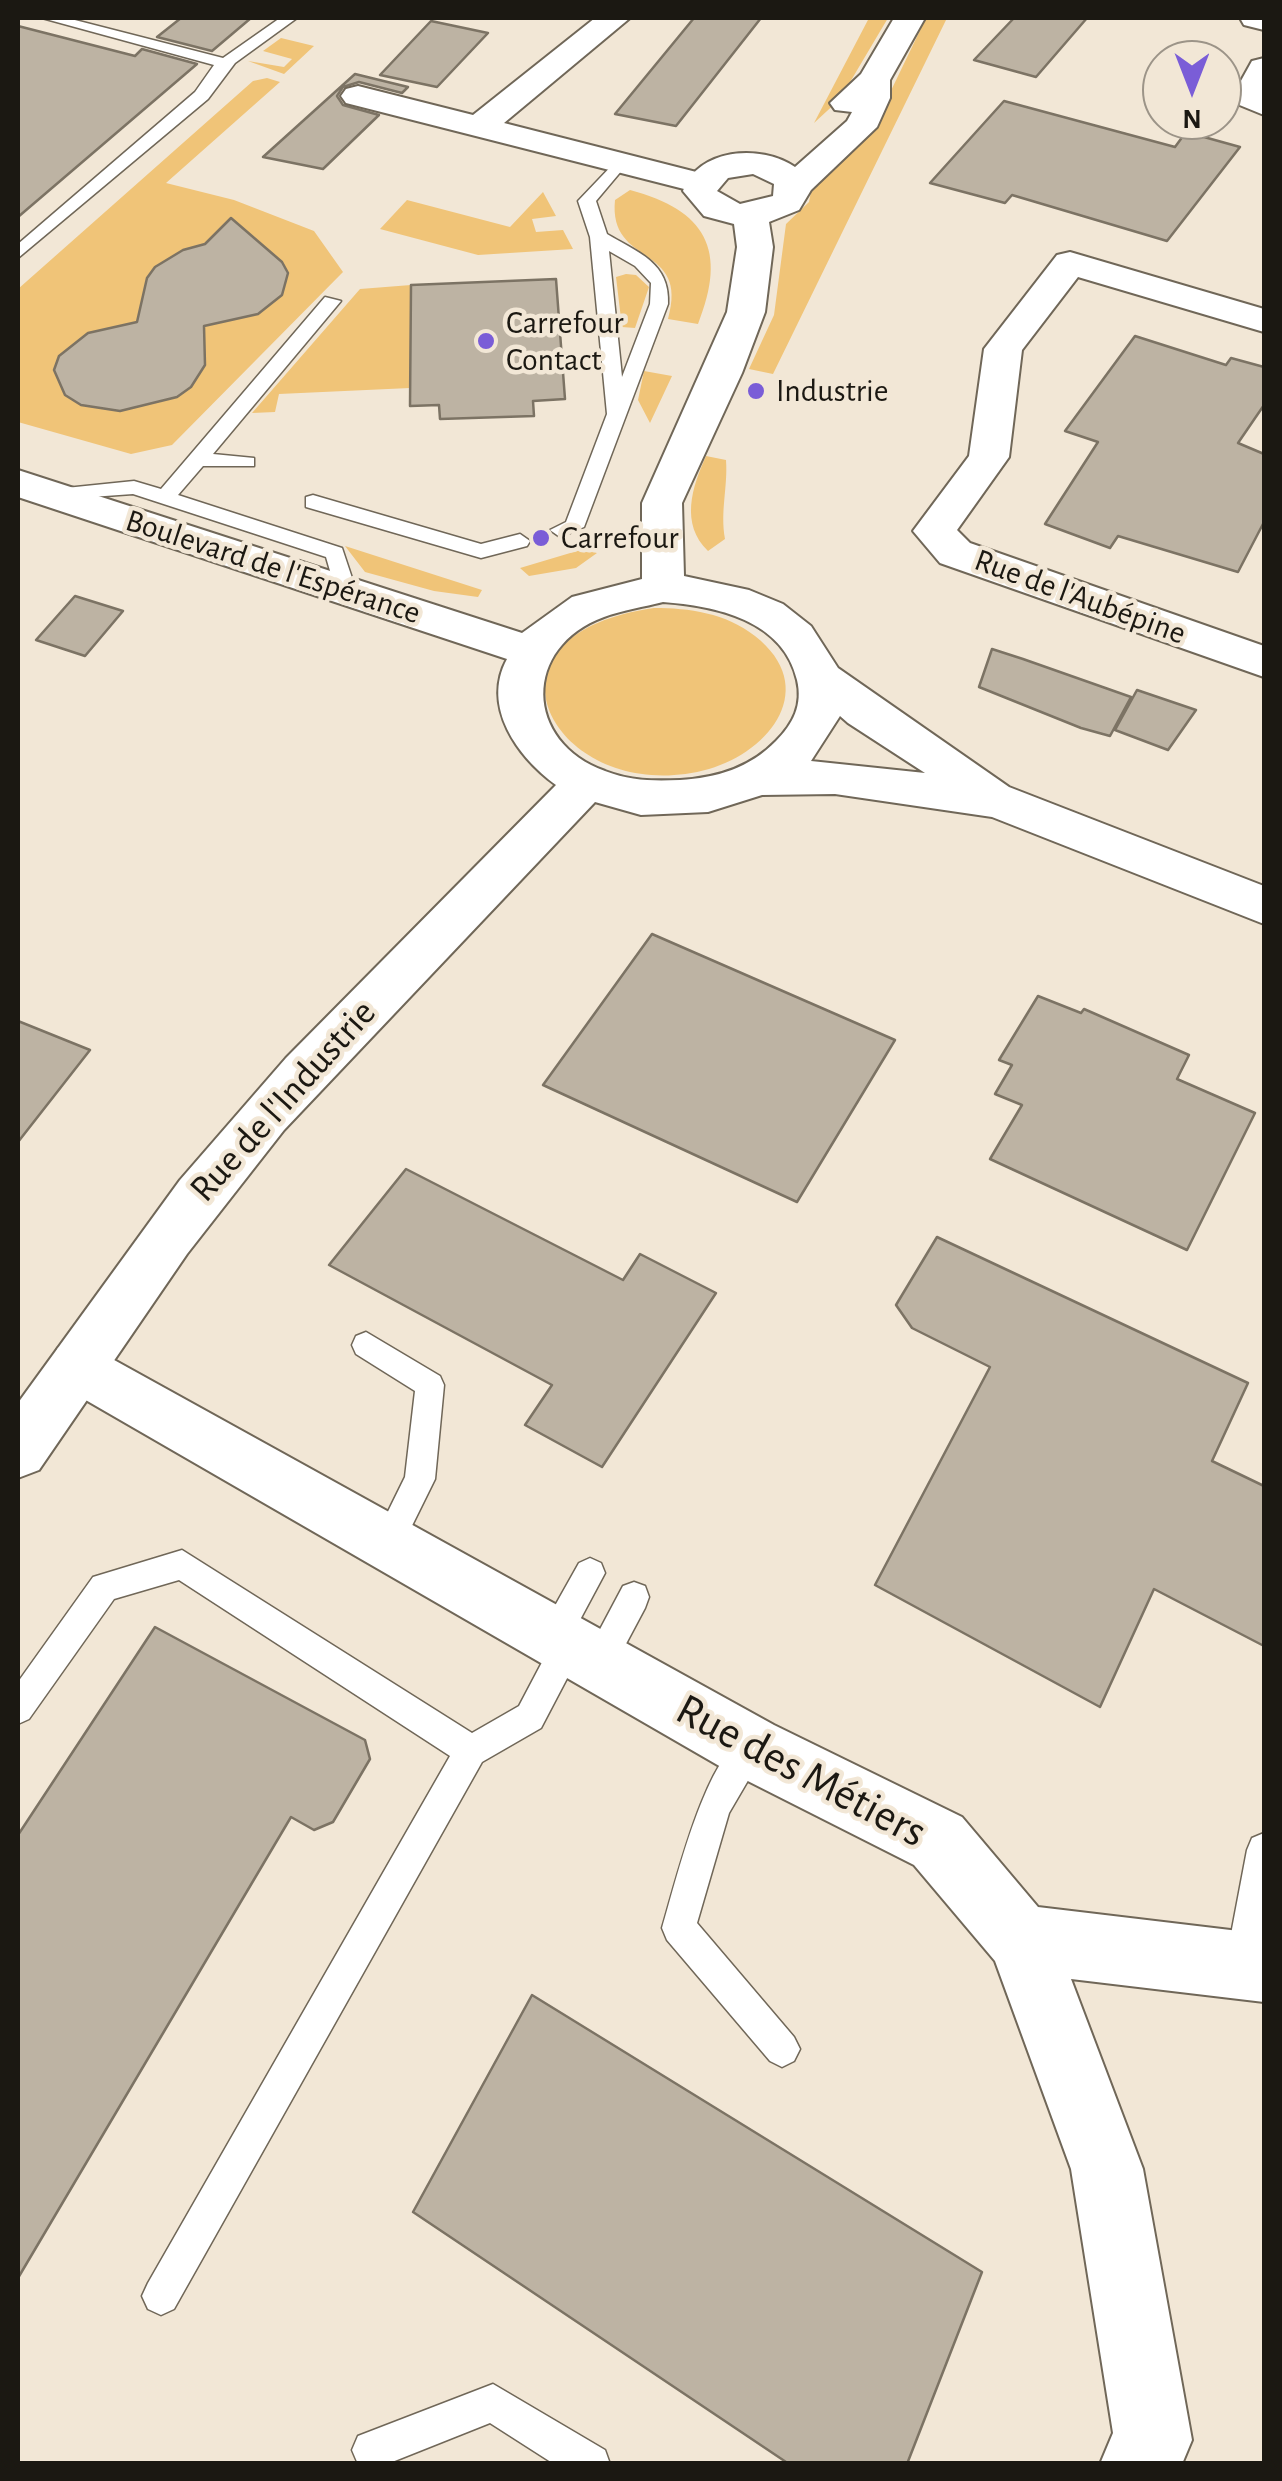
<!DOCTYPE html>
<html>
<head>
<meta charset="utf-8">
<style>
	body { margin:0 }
	#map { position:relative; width:1282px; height:2481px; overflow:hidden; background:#f2e7d6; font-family:"Alegreya Sans",sans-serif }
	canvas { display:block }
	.frame { position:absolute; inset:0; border:20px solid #1b1812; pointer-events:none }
	.north { position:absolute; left:1142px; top:40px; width:100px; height:100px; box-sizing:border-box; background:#f2e7d6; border:2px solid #9c9488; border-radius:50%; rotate:180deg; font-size:28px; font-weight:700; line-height:40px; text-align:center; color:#1b1812 }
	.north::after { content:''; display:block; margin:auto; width:35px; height:45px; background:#7a5dd7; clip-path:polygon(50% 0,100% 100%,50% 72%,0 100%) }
</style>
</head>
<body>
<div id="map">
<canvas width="1282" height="2481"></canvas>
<div class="frame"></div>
<div class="north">N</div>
</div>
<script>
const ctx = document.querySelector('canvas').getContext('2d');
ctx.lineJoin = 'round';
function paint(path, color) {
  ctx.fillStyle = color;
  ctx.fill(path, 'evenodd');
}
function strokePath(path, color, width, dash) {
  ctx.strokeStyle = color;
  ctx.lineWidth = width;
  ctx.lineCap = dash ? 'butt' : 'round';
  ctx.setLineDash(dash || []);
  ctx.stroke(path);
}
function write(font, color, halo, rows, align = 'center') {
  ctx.font = font + ' "Alegreya Sans",sans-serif';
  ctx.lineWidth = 9;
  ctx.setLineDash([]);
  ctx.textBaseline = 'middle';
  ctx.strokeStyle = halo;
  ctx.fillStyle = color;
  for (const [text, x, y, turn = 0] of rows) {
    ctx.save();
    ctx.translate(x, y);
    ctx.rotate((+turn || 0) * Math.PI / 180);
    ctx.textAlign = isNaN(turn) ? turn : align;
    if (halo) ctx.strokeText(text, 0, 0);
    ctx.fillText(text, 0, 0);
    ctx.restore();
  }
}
paint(new Path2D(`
	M 869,18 L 888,18 L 840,99 L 814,123 Z
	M 926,18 L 947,18 L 773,374 L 749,369 L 774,315 L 786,224 L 809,202 L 812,186 L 822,173 L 872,130 Z
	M 281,38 L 314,46 L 284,74 L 248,61 L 284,67 L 292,59 L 263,51 Z
	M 267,78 L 280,82 L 166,183 L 234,200 L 314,231 L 343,272 L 172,445 L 131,454 L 18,422 L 18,289 L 253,81 Z
	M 630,190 C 706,210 728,250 698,324 L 668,319 C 690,243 608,268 615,200 Z
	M 543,192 L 556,216 L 532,219 L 536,232 L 563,230 L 573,249 L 478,255 L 380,229 L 407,200 L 510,227 Z
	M 626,274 L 636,275 L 649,287 L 635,328 L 622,327 L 616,277 Z
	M 411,285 L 410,388 L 279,394 L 275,412 L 252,413 L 360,289 Z
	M 644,371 L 672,376 L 650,423 L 638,400 Z
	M 706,456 L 726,460 C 728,487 720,511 725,539 L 708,551 C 680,524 692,487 706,456 Z
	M 345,546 L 482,590 L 478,597 L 434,591 L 365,572 Z
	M 587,548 L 597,553 L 576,568 L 529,576 L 520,568 Z
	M 654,608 C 689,608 726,613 755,636 C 820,687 771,751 709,769 C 559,811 457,636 654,608 Z`), '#f0c478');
const building = new Path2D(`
	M 181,18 L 251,18 L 212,51 L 157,37 Z
	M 694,18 L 761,18 L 676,126 L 615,114 Z
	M 1014,18 L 1087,18 L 1036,77 L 974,60 Z
	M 431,21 L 488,33 L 437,87 L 380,75 Z
	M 18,26 L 135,56 L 142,49 L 197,64 L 18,217 Z
	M 355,74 L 408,87 L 402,93 L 359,82 L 343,87 L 337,96 L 343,105 L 379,115 L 323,169 L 263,157 Z
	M 1004,101 L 1175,147 L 1186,132 L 1240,147 L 1167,241 L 1012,195 L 1005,203 L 930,183 Z
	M 231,218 L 282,262 L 288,273 L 282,295 L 258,314 L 204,326 L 205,365 L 191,387 L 177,397 L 120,411 L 81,405 L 65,395 L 54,370 L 59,356 L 88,333 L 137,322 L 147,278 L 155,267 L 183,250 L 205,244 Z
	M 556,279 L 565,399 L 533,401 L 534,416 L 440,419 L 439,405 L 410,406 L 411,285 Z
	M 1135,336 L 1226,365 L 1231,358 L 1264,367 L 1264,405 L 1238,443 L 1264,454 L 1264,522 L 1238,572 L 1118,536 L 1110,548 L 1045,524 L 1098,442 L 1065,431 Z
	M 75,596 L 123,611 L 85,656 L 36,640 Z
	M 992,649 L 1023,659 L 1131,697 L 1110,736 L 1081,728 L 979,687 Z
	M 1137,690 L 1196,710 L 1168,750 L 1115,730 Z
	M 652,934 L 895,1040 L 797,1202 L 543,1085 Z
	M 1038,996 L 1081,1013 L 1084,1009 L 1189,1055 L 1177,1079 L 1255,1113 L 1187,1250 L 990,1159 L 1022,1105 L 995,1094 L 1012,1065 L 999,1060 Z
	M 18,1021 L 90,1050 L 18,1142 Z
	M 406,1169 L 623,1280 L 640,1254 L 716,1293 L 602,1467 L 525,1425 L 552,1385 L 329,1265 Z
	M 937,1237 L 1248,1383 L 1212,1461 L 1264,1486 L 1264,1646 L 1154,1589 L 1100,1707 L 875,1585 L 990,1367 L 912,1328 L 896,1305 Z
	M 155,1627 L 365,1740 L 370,1759 L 333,1822 L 314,1830 L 291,1817 L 18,2278 L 18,1835 Z
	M 532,1995 L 982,2272 L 907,2464 L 789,2464 L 413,2212 Z`);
paint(building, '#bdb3a3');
strokePath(building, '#7c7364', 2.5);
const lane = new Path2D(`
	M 42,18 L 67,18 L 223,58 L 280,18 L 297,18 L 235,63 L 208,99 L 18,258 L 18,244 L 195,92 L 214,65 Z
	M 619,158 L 628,163 L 596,201 L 607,234 C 639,253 670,263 668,304 L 584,527 L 560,537 L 550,530 L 566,522 L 607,414 L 590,237 L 578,201 ZM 609,251 L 635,266 L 651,283 L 650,304 L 622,377 Z
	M 325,297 L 341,301 L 213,454 L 254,458 L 254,466 L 203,466 L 178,495 L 342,548 L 356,590 L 353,595 L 337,595 L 326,557 L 133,494 L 49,500 L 49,490 L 56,489 L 134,481 L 161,489 Z
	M 313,495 L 481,544 L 520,534 L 530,541 L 527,546 L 481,558 L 306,507 L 306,497 Z
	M 366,1332 L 440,1376 L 444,1385 L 435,1479 L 399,1552 L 388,1556 L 377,1552 L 373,1542 L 405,1477 L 415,1391 L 356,1354 L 352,1345 L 356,1336 Z
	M 182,1550 L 472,1733 L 519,1706 L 549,1649 L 538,1636 L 579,1563 L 590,1558 L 601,1563 L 605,1573 L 574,1631 L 585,1644 L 541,1728 L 482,1762 L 174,2309 L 161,2315 L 148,2309 L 142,2296 L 148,2283 L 450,1756 L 179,1580 L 114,1599 L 29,1719 L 18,1724 L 18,1682 L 93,1577 Z
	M 634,1582 L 645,1586 L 649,1597 L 645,1608 L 611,1672 L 600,1676 L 589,1672 L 584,1661 L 589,1650 L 623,1586 Z
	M 751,1732 L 762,1737 L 767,1748 L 729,1813 L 697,1923 L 794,2037 L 800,2049 L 794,2061 L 782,2067 L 770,2061 L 667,1940 L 662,1928 C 676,1882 706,1751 751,1732 Z
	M 1264,1833 L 1264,1937 L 1254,1978 L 1242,1983 L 1230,1978 L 1225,1966 L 1247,1850 L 1252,1838 Z
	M 493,2384 L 605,2450 L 610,2464 L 554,2464 L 490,2423 L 387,2464 L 358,2464 L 352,2450 L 358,2436 Z`);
const street = new Path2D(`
	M 595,18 L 630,18 L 504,123 L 712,176 L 717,183 L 712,190 L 688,190 L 346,103 L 341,96 L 346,89 L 358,86 L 473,115 Z
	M 1240,18 L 1264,18 L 1264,30 L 1244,25 Z
	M 1264,58 L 1264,115 L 1237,104 L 1232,97 L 1252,61 Z
	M 1070,252 L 1264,309 L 1264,332 L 1078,277 L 1022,350 L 1009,457 L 957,530 L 970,543 L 1264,646 L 1264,677 L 940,563 L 913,531 L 969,456 L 984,349 L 1057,255 Z
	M 78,1340 L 774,1725 L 962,1817 L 1038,1907 L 1264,1934 L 1264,2002 L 1071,1979 L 1143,2169 L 1192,2440 L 1182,2464 L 1100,2464 L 1113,2433 L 1071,2169 L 995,1961 L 914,1865 L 728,1771 L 58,1384 L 49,1366 L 58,1348 Z`);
const secondary = new Path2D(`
	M 894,18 L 925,18 L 890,80 L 890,98 L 877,127 L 811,190 L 799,210 L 769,222 L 773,247 L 765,312 L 742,373 L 682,503 L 684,576 L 749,590 L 783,604 L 811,626 L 838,668 L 1009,787 L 1264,886 L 1264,924 L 992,817 L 835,794 L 762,795 L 708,812 L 641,815 L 595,802 L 284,1130 L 187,1254 L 39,1470 L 18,1478 L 18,1403 L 180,1180 L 286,1058 L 556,785 C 518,757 481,707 507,659 L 18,497 L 18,470 L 522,633 L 572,597 L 642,579 L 642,503 L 727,312 L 737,247 L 734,224 L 704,216 L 683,191 C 697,149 760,143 795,167 L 847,121 L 852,112 L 835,110 L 830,103 L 861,74 ZM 753,174 L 774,184 L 773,196 L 740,204 L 717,191 L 728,178 ZM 663,602 C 716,606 783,620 797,680 C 803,705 793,724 776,741 C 750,768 716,778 680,780 C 653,781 631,781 605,771 C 524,742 522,647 604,617 C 623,610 644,607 663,602 ZM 840,716 L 848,723 L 925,773 L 811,761 Z`);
strokePath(lane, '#706758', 3);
strokePath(street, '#706758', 4);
strokePath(secondary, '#706758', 4);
paint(lane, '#fff');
paint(street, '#fff');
paint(secondary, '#fff');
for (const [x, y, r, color] of [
	[486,341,10,"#7a5dd7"],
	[756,391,10,"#7a5dd7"],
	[541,538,10,"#7a5dd7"]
]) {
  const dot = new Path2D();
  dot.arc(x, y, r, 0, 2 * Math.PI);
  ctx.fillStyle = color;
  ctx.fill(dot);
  strokePath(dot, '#f2e7d6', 4);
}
write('32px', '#1b1812', '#f2e7d6', [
	["Carrefour",506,323],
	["Contact",506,360],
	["Industrie",776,391],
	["Carrefour",561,538]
], 'left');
write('32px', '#1b1812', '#f2e7d6', [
	["Boulevard de l'Espérance",273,567,18],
	["Rue de l'Aubépine",1080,597,20]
]);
write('38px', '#1b1812', '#f2e7d6', [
	["Rue de l'Industrie",283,1101,-48]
]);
write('45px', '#1b1812', '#f2e7d6', [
	["Rue des Métiers",801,1771,28]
]);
</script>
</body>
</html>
